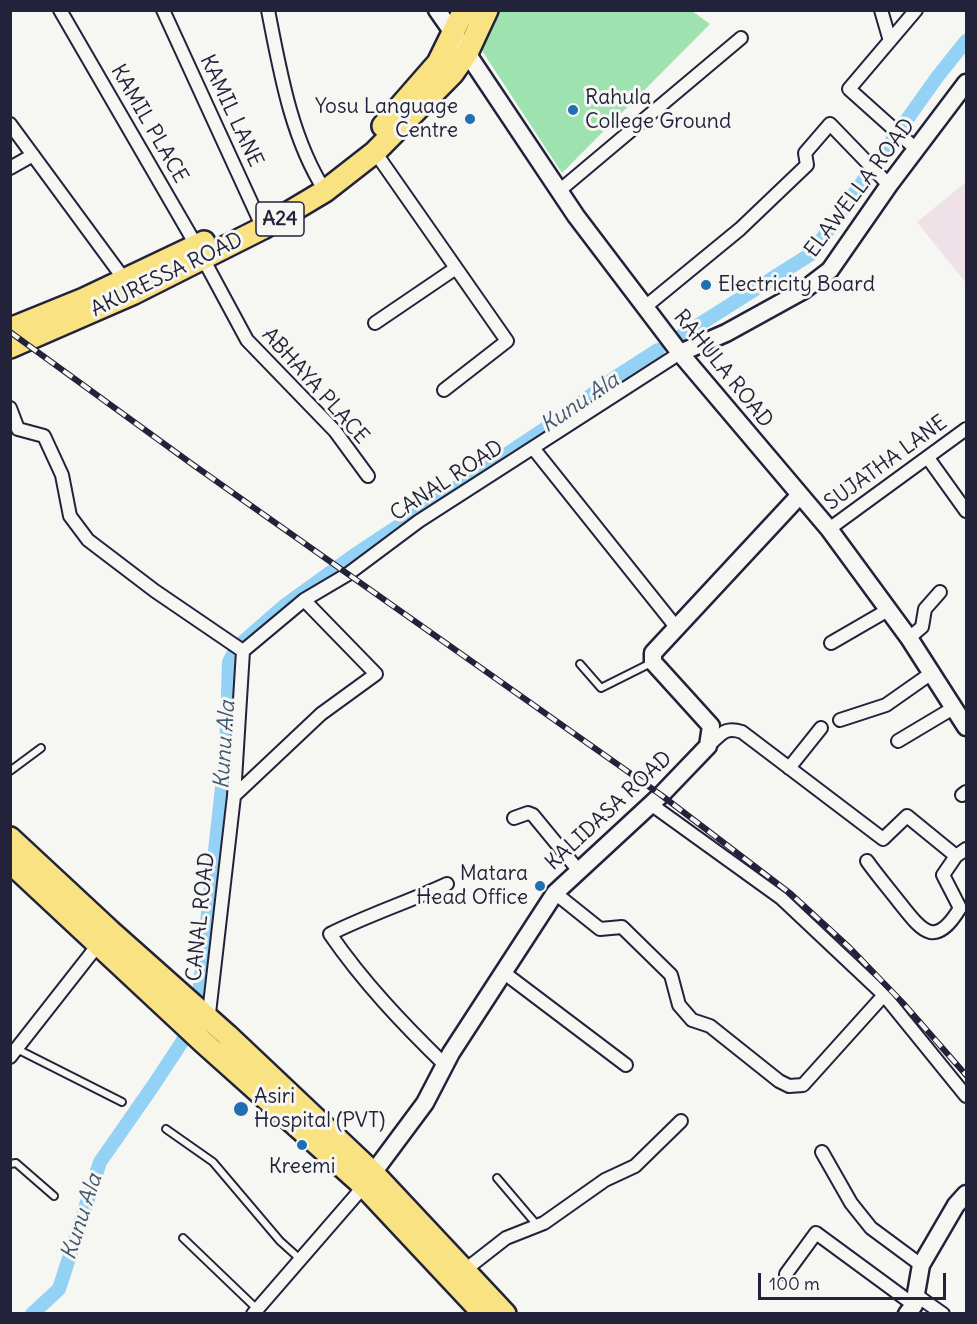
<!DOCTYPE html>
<html>
<head>
<meta charset="utf-8">
<style>
	body { margin:0 }
	#map { position:relative; width:977px; height:1324px; overflow:hidden; background:#f6f6f2; font-family:Delius,sans-serif }
	canvas { display:block }
	.frame { position:absolute; inset:0; border:12px solid #22223b; pointer-events:none }
	.scale { position:absolute; left:758px; top:1273px; width:188px; height:27px; box-sizing:border-box; border:3px solid #22223b; border-top:0; padding-left:8px; font-size:18px; line-height:21px; white-space:nowrap; color:#22223b; -webkit-text-stroke:4px #f6f6f2; paint-order:stroke }
</style>
</head>
<body>
<div id="map">
<canvas width="977" height="1324"></canvas>
<div class="frame"></div>
<div class="scale">100 m</div>
</div>
<script>
const ctx = document.querySelector('canvas').getContext('2d');
ctx.lineJoin = 'round';
function paint(path, color) {
  ctx.fillStyle = color;
  ctx.fill(path, 'evenodd');
}
function strokePath(path, color, width, dash) {
  ctx.strokeStyle = color;
  ctx.lineWidth = width;
  ctx.lineCap = dash ? 'butt' : 'round';
  ctx.setLineDash(dash || []);
  ctx.stroke(path);
}
function write(font, color, halo, rows, align = 'center') {
  ctx.font = font + ' Delius,sans-serif';
  ctx.lineWidth = 6;
  ctx.setLineDash([]);
  ctx.textBaseline = 'middle';
  ctx.strokeStyle = halo;
  ctx.fillStyle = color;
  for (const [text, x, y, turn = 0] of rows) {
    ctx.save();
    ctx.translate(x, y);
    ctx.rotate((+turn || 0) * Math.PI / 180);
    ctx.textAlign = isNaN(turn) ? turn : align;
    if (halo) ctx.strokeText(text, 0, 0);
    ctx.fillText(text, 0, 0);
    ctx.restore();
  }
}
paint(new Path2D(`
	M 966,182 L 966,283 L 917,222 Z`), '#eee1e8');
paint(new Path2D(`
	M 496,11 L 692,11 L 710,24 L 562,173 L 479,46 Z`), '#9ee3af');
strokePath(new Path2D(`
	M 681,336 L 811,254 L 938,76 L 966,41
	M 32,1314 L 59,1289 L 100,1162 L 153,1086 L 182,1042 L 199,994 L 226,752 L 229,662 L 237,647 L 284,606 L 356,554 L 552,424 L 613,379 L 658,350`), '#94d2f5', 14);
const lane = new Path2D(`
	M 580,664 L 601,688 L 653,662
	M 10,771 L 41,748
	M 17,1049 L 122,1102
	M 166,1129 L 213,1162 L 280,1241 L 300,1259
	M 10,1164 L 16,1163 L 54,1196
	M 497,1178 L 537,1225
	M 183,1238 L 257,1309`);
const street = new Path2D(`
	M 60,10 L 192,238 L 247,340 L 335,431 L 368,476
	M 163,10 L 263,228
	M 268,10 C 280,71 291,138 325,191
	M 881,10 L 890,41
	M 916,10 L 849,89 L 916,149
	M 10,124 L 124,279
	M 375,152 L 507,341 L 444,390
	M 10,168 L 33,155
	M 559,191 L 741,38
	M 645,307 L 740,229 L 807,165 L 805,153 L 830,124 L 889,185
	M 375,323 L 456,268
	M 10,408 L 18,429 L 44,436 L 62,475 L 70,516 L 88,540 L 155,591 L 243,651
	M 533,448 L 676,627
	M 928,458 L 966,511
	M 829,529 L 966,429
	M 909,638 L 922,627 L 925,609 L 940,592
	M 831,643 L 888,610
	M 840,720 L 886,705 L 933,672
	M 898,741 L 955,707
	M 708,746 C 721,735 724,726 742,732 L 883,839 L 907,816 L 956,856 L 966,849
	M 789,768 L 821,728
	M 962,795 L 966,792
	M 234,796 L 321,714 L 376,674 L 304,600
	M 652,805 L 781,898 L 884,995 L 966,1096
	M 514,818 L 528,813 L 533,815 L 579,871
	M 867,861 C 877,875 888,888 899,902 C 921,929 934,951 960,908 L 943,875 L 956,856
	M 555,893 L 600,929 L 622,927 L 671,975 L 679,1005 L 692,1020 L 710,1026 L 779,1081 L 789,1086 L 803,1085 L 884,995
	M 503,972 L 626,1065
	M 208,1022 L 234,796 L 243,651 L 304,600 L 348,574 L 419,521 L 680,353
	M 10,1057 L 101,941
	M 445,1065 C 403,1024 363,982 330,934 C 368,915 408,902 447,884
	M 822,1152 L 851,1203 L 871,1228 L 921,1265
	M 465,1270 L 506,1238 L 544,1223 L 605,1180 L 635,1166 L 681,1121
	M 786,1274 L 816,1233 L 914,1305
	M 916,1295 L 943,1314
	M 253,1314 L 364,1186`);
const secondary = new Path2D(`
	M 437,10 L 467,53 L 576,216 L 680,353 L 829,529 L 909,638 L 966,727
	M 680,353 L 726,333 L 804,290 L 830,270 L 889,185 L 966,83
	M 367,1181 L 425,1103 L 451,1053 L 555,893 L 661,795 L 708,746 L 711,726 L 653,662 L 653,653 L 799,496
	M 907,1314 L 914,1305 L 921,1265 L 956,1205 L 966,1194`);
const highway = new Path2D(`
	M 383,126 L 438,63 L 464,10
	M 10,329 L 84,299 L 204,242
	M 10,347 L 134,293 L 263,228 L 325,191 L 375,152 L 453,73 L 467,53 L 487,10
	M 10,838 L 110,931 L 227,1035 L 373,1173 L 505,1314
	M 10,862 L 203,1042 L 364,1186 L 484,1314`);
strokePath(lane, '#22223b', 10);
strokePath(street, '#22223b', 16);
strokePath(secondary, '#22223b', 21);
strokePath(highway, '#22223b', 26);
strokePath(lane, '#f6f6f2', 6);
strokePath(street, '#f6f6f2', 12);
strokePath(secondary, '#f6f6f2', 16);
strokePath(highway, '#f8e281', 21);
const rail = new Path2D(`
	M 10,332 L 192,464 L 661,795 L 791,894 L 850,948 L 903,1003 L 966,1075`);
strokePath(rail, '#22223b', 6);
strokePath(rail, '#f6f6f2', 4, [11]);
for (const [x, y, r, color] of [
	[573,110,6,"#1f6fb2"],
	[470,119,6,"#1f6fb2"],
	[706,285,6,"#1f6fb2"],
	[540,886,6,"#1f6fb2"],
	[241,1109,8,"#1f6fb2"],
	[302,1145,6,"#1f6fb2"]
]) {
  const dot = new Path2D();
  dot.arc(x, y, r, 0, 2 * Math.PI);
  ctx.fillStyle = color;
  ctx.fill(dot);
  strokePath(dot, '#f6f6f2', 2);
}
for (const [x, y, w] of [
	[280,219,48]
]) {
  const box = new Path2D();
  box.roundRect(x - w / 2, y - 17, w, 34, 4.5);
  ctx.fillStyle = '#f6f6f2';
  ctx.fill(box);
  strokePath(box, '#22223b', 1.5);
}
write('bold 20px', '#22223b', null, [
	["A24",280,219]
]);
write('21px', '#22223b', '#f6f6f2', [
	["Rahula",585,98],
	["College Ground",585,122],
	["Yosu Language",458,107,"right"],
	["Centre",458,131,"right"],
	["Electricity Board",718,285],
	["Matara",528,874,"right"],
	["Head Office",528,898,"right"],
	["Asiri",254,1097],
	["Hospital (PVT)",254,1121],
	["Kreemi",302,1167,"center"]
], 'left');
write('21px', '#22223b', '#f6f6f2', [
	["KAMIL LANE",231,111,65],
	["KAMIL PLACE",149,124,60],
	["ELAWELLA ROAD",860,188,-53],
	["AKURESSA ROAD",167,275,-26],
	["RAHULA ROAD",723,369,51],
	["ABHAYA PLACE",315,386,48],
	["SUJATHA LANE",886,463,-36],
	["CANAL ROAD",447,481,-33],
	["KALIDASA ROAD",609,811,-43],
	["CANAL ROAD",201,917,-84]
]);
write('italic 22px', '#445773', '#f6f6f2', [
	["Kunu Ala",580,403,-34],
	["Kunu Ala",225,745,-86],
	["Kunu Ala",82,1217,-72]
]);
</script>
</body>
</html>
